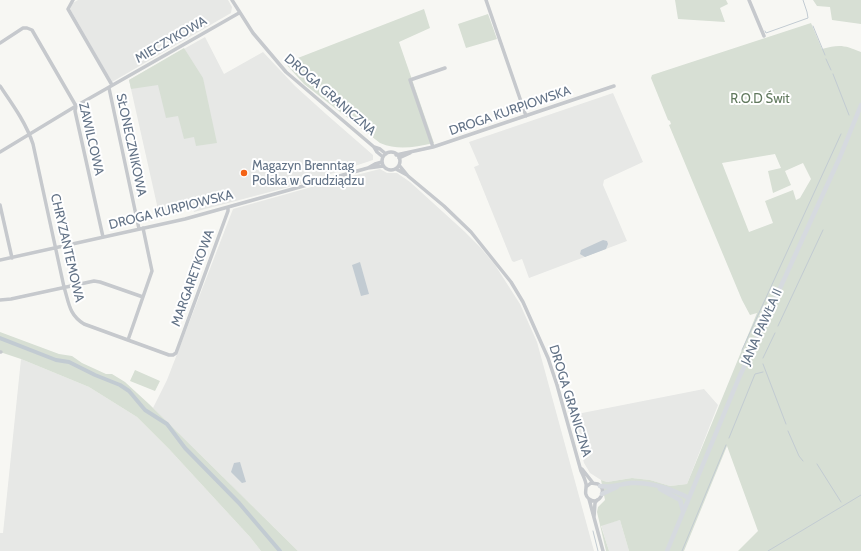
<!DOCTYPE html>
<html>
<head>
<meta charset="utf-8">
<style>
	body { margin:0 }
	canvas { display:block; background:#f7f7f3 }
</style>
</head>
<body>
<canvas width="861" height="551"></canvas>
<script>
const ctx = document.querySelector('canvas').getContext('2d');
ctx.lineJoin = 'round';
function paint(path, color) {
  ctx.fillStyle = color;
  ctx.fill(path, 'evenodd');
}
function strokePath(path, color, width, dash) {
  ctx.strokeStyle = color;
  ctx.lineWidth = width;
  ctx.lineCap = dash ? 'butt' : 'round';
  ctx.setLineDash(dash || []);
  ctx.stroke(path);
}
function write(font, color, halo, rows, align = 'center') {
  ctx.font = font + ' Cabin,sans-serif';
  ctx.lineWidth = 4;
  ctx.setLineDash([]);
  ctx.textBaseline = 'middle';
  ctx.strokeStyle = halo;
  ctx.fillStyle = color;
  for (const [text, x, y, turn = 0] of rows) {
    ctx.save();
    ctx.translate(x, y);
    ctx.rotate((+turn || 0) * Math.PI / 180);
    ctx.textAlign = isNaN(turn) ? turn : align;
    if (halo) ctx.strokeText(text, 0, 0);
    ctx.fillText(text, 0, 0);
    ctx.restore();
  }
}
paint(new Path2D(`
	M 78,0 L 228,0 L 232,7 L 231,13 L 112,82 L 70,9 L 73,3 Z
	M 205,37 L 224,74 L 263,52 L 295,86 L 326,114 L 373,155 L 373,160 L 300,184 L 194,212 L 192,205 L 159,214 L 129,80 Z
	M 613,93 L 643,162 L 604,180 L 603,185 L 627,241 L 529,278 L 522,259 L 514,262 L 512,261 L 474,167 L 479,165 L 469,142 Z
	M 380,169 L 387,173 L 397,173 L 410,182 L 465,232 L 480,247 L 495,265 L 520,304 L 537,342 L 594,551 L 298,551 L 153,408 L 167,380 L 233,209 L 340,179 Z
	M 21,359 L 89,387 L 137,417 L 169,449 L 250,537 L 261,551 L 0,551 L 0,533 L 3,533 Z
	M 704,389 L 718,405 L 687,484 L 670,486 L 650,480 L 632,478 L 607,482 L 601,480 L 590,473 L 584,463 L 572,415 Z
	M 620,520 L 629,551 L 609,551 L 601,525 Z`), '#e7e8e6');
paint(new Path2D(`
	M 675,0 L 726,0 L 728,4 L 720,8 L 725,22 L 678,19 Z
	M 813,0 L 861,0 L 861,24 L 832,20 L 830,7 L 817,6 Z
	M 424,9 L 430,28 L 399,42 L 434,143 C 414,147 399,151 380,143 L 304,84 L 285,63 Z
	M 488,14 L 497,39 L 466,48 L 458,24 Z
	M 811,23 L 822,49 C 839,44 845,45 861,52 L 861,551 L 738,551 L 758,531 L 727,446 L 684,551 L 629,551 L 620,520 L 601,526 L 609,551 L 606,551 L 597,512 L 598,507 L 605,500 L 601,480 L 607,482 L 632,478 L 650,480 L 670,486 L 687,484 L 757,313 L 750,315 L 742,300 L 669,125 L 671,124 L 670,121 L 668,120 L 651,78 L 652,75 ZM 775,154 L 781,168 L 768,171 L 773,193 L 791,185 L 785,171 L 803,163 L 811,179 L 800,198 L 796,200 L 793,190 L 765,201 L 773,223 L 749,232 L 722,163 Z
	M 184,48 L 203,78 L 217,143 L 196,146 L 194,137 L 184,139 L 178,116 L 166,118 L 158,85 L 131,89 L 129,80 Z
	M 0,332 L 59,354 L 72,356 L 82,363 L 106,374 L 112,374 L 125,382 L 149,404 L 298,551 L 261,551 L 250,537 L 169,449 L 137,417 L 89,387 L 21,359 L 0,352 Z
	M 135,370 L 160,381 L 155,391 L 130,381 Z`), '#d7dfd4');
paint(new Path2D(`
	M 603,240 L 607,241 L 608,244 L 606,249 L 585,257 L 580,254 L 581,250 Z
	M 360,262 L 369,294 L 361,296 L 352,265 Z
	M 240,462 L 246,482 L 242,483 L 231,472 L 234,463 Z`), '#c2cbd2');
strokePath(new Path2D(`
	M 813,26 L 825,55
	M 765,31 L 766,33 L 808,18 L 807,12 L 803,0
	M 826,59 L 831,70
	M 833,74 L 849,115
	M 778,326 L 823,230
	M 742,350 L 841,134
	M 763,358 L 775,333
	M 763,364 L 786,424
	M 788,431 L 799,456 L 803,461
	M 729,438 L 755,374 L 763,372
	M 817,464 L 841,502
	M 593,531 L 598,551
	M 682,551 L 726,445
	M 768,551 L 861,495`), '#c2cbd2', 1);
strokePath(new Path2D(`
	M 0,338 L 56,360 L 69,362 L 95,375 L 120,385 L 129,391 L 145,410 L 167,424 L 185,448 L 239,503 L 280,551`), '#c2cbd2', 4);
strokePath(new Path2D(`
	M 73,0 L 68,9 L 112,85
	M 232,0 L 253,33 L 286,72 L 374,147 L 377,152 L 383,157
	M 486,0 L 526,116
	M 749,0 L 764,36
	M 0,43 L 23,28 L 27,28 L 32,30 L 76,106 L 75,111 L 103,237
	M 0,86 C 13,105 26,123 33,144 L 64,287 C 69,303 69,315 84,324 L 169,355 L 173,355 L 176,353 L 228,211 L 228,207
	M 109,88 L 139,229
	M 374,147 L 380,149 L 386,154
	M 433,147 L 410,80 L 445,68
	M 0,152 L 76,106 L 239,13
	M382 161a9 9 0 1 1 18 0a9 9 0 1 1-18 0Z
	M 396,155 L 433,147 L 614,86
	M 399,158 L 410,153
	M 399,165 L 408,176 L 444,206 L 471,232 L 511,282 L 523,302 L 548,358 L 557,385 L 581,471 C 583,475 585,479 586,484 C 587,489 583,494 589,499 C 597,505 604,496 602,488 L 598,484 L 591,483 L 586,487
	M 368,168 L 375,164 L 382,162
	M 396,169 L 407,175
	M 0,205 L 12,258
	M 0,260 L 185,219 L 368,168 L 383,166
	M 0,300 L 11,299 L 94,281 L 100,282 L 143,297
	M 128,340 L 152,271 L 143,228
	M 0,352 L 1,352
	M 582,469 L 593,483
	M 589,499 L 603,551
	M 594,517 L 595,503 L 597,500`), '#c6c9cd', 3.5);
strokePath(new Path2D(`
	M 600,486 C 610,488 621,484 631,483 C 650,482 672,489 689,498
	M 660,489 L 680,500 L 683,511
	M 602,494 L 617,487
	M 667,551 L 738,380 L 840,157 L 861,105`), '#d6dadf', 4.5);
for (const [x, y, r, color] of [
	[244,173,4,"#f46316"]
]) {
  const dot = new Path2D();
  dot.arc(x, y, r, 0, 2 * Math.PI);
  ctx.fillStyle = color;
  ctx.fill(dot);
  strokePath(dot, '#fff', 1.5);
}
write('13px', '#637387', '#fff', [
	["MIECZYKOWA",171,40,-30],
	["DROGA GRANICZNA",330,95,41],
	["DROGA KURPIOWSKA",510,111,-19],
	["ZAWILCOWA",91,139,77],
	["SŁONECZNIKOWA",131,145,78],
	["DROGA KURPIOWSKA",171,210,-14],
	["CHRYZANTEMOWA",67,248,77],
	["MARGARETKOWA",193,278,-70],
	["JANA PAWŁA II",762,327,-66],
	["DROGA GRANICZNA",570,401,73]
]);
write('13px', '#61795e', '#fff', [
	["R.O.D Świt",760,99]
]);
write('13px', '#637387', '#fff', [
	["Magazyn Brenntag",252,166],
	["Polska w Grudziądzu",252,181]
], 'left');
</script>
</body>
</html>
